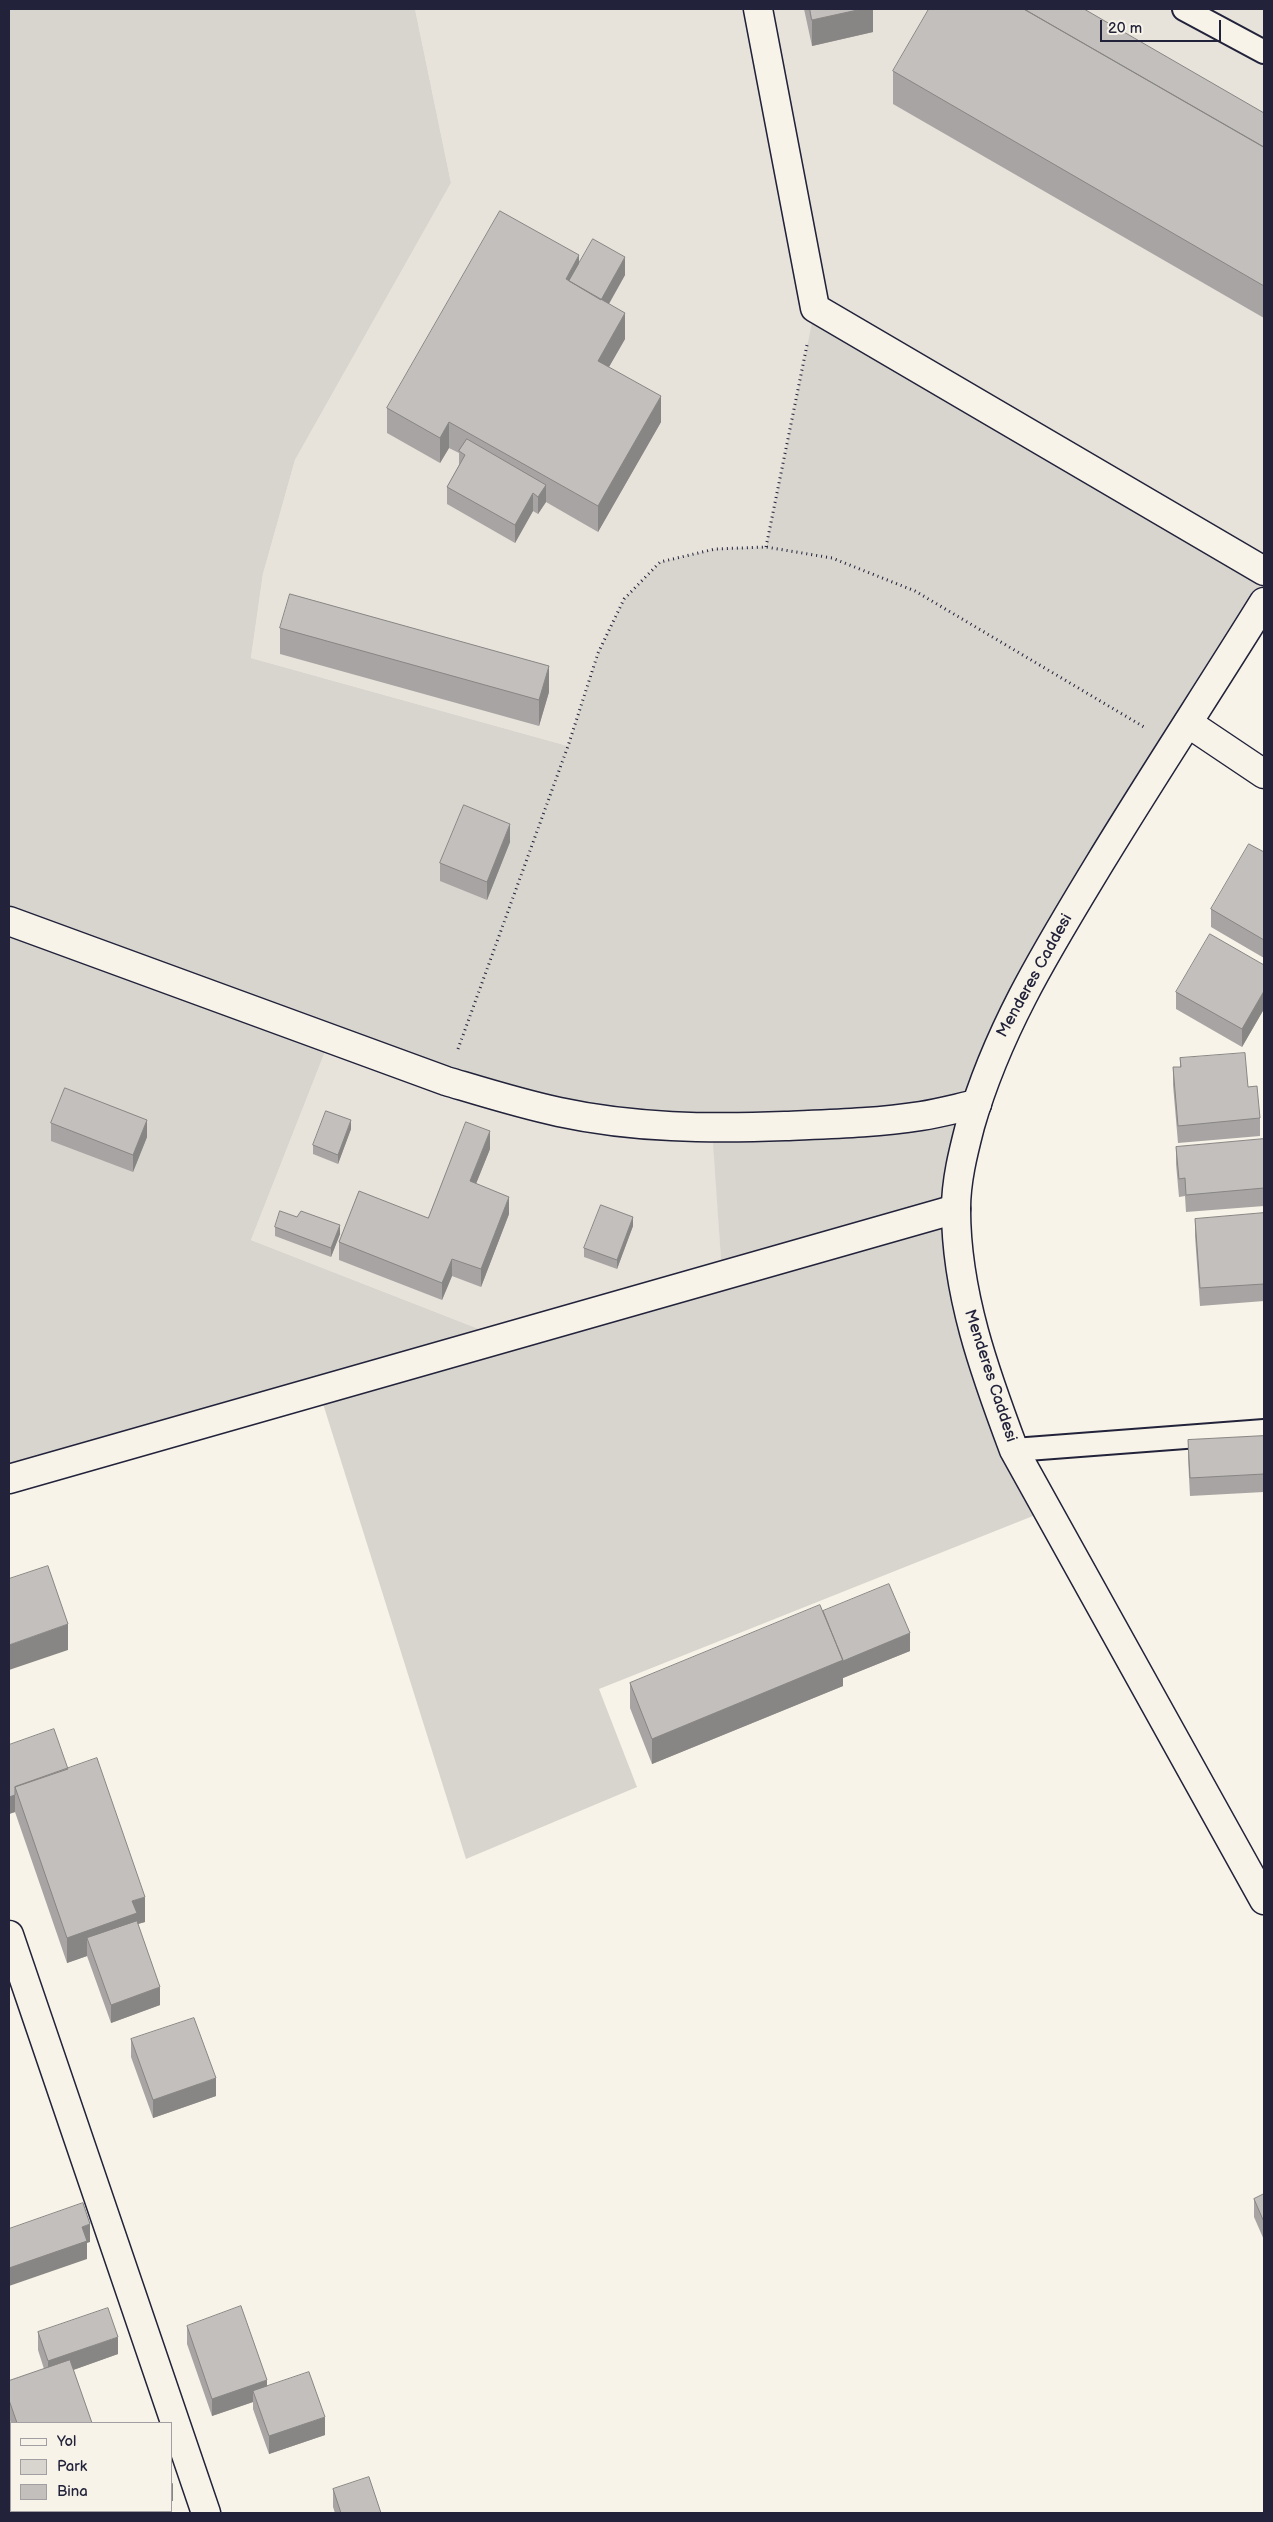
<!DOCTYPE html>
<html>
<head>
<meta charset="utf-8">
<style>
	body { margin:0 }
	#map { position:relative; width:1273px; height:2522px; overflow:hidden; background:#f7f3e8; font-family:"Balsamiq Sans",sans-serif }
	canvas { display:block }
	.frame { position:absolute; inset:0; border:10px solid #22223b; pointer-events:none }
	.legend { position:absolute; left:10px; top:2422px; width:162px; height:90px; box-sizing:border-box; background:#f7f3e8; border:1px solid #a29fa3; margin:0; padding:6px 9px; list-style:none; font-size:15px; color:#22223b }
	.legend li { display:flex; align-items:center; gap:10px; height:25px }
	.legend b { width:25px; border:1px solid #a29fa3 }
	.scale { position:absolute; left:1100px; top:20px; width:121px; height:22px; box-sizing:border-box; border:2px solid #22223b; border-top:0; padding-left:6px; font-size:15px; line-height:18px; white-space:nowrap; color:#22223b; -webkit-text-stroke:4px #f7f3e8; paint-order:stroke }
</style>
</head>
<body>
<div id="map">
<canvas width="1273" height="2522"></canvas>
<div class="frame"></div>
<ul class="legend">
<li><b style="height:6px;background:#f7f3e8"></b>Yol</li>
<li><b style="height:14px;background:#d8d5cf"></b>Park</li>
<li><b style="height:14px;background:#c2bfbd"></b>Bina</li>
</ul>
<div class="scale">20 m</div>
</div>
<script>
const ctx = document.querySelector('canvas').getContext('2d');
ctx.lineJoin = 'round';
function paint(path, color) {
  ctx.fillStyle = color;
  ctx.fill(path, 'evenodd');
}
function strokePath(path, color, width, dash) {
  ctx.strokeStyle = color;
  ctx.lineWidth = width;
  ctx.lineCap = dash ? 'butt' : 'round';
  ctx.setLineDash(dash || []);
  ctx.stroke(path);
}
function write(font, color, halo, rows, align = 'center') {
  ctx.font = font + ' "Balsamiq Sans",sans-serif';
  ctx.lineWidth = 4;
  ctx.setLineDash([]);
  ctx.textBaseline = 'middle';
  ctx.strokeStyle = halo;
  ctx.fillStyle = color;
  for (const [text, x, y, turn = 0] of rows) {
    ctx.save();
    ctx.translate(x, y);
    ctx.rotate((+turn || 0) * Math.PI / 180);
    ctx.textAlign = isNaN(turn) ? turn : align;
    if (halo) ctx.strokeText(text, 0, 0);
    ctx.fillText(text, 0, 0);
    ctx.restore();
  }
}
paint(new Path2D(`
	M 415,9 L 1264,9 L 1264,602 L 660,562 L 624,599 L 598,653 L 568,746 L 251,658 L 263,574 L 295,460 L 451,183 Z
	M 330,1039 L 713,1128 L 722,1276 L 502,1338 L 251,1240 Z`), '#e7e3db');
paint(new Path2D(`
	M 9,9 L 415,9 L 451,183 L 295,460 L 263,574 L 251,658 L 568,746 L 598,653 L 624,599 L 660,562 L 715,549 L 766,547 L 815,308 L 1264,571 L 1264,602 L 979,1095 L 960,1259 L 1048,1510 L 599,1689 L 637,1787 L 466,1859 L 319,1391 L 9,1479 ZM 330,1039 L 641,1124 L 712,1128 L 722,1275 L 502,1338 L 251,1240 Z`), '#d8d5cf');
const service = new Path2D(`
	M 1184,9 L 1264,52
	M 1014,1450 L 1264,1431`);
const minor = new Path2D(`
	M 758,9 L 815,308 L 1264,571
	M 1188,723 L 1264,774
	M 9,921 L 446,1081 C 483,1092 521,1104 559,1112 C 633,1128 710,1129 785,1126 C 831,1124 876,1123 921,1116 C 940,1113 958,1108 977,1104
	M 9,1479 L 956,1209
	M 9,1935 L 206,2513`);
const tertiary = new Path2D(`
	M 1264,602 C 1210,689 1154,774 1101,861 C 1049,947 998,1028 970,1126 C 963,1153 956,1181 956,1209 C 956,1293 985,1373 1014,1450 L 1264,1900`);
strokePath(service, '#22223b', 26);
strokePath(minor, '#22223b', 31);
strokePath(tertiary, '#22223b', 31);
strokePath(new Path2D(`
	M 766,547 L 807,345
	M 458,1049 L 568,746 L 598,653 L 624,599 L 660,562 L 715,549 L 766,547 L 832,558 L 915,591 L 1144,727`), '#22223b', 3, [1, 4]);
strokePath(service, '#f7f3e8', 22);
strokePath(minor, '#f7f3e8', 28);
strokePath(tertiary, '#f7f3e8', 28);
paint(new Path2D(`
	M 804,9 L 873,9 L 873,32 L 812,46 Z
	M 893,71 L 1264,113 L 1264,318 L 893,104 Z
	M 579,264 L 625,275 L 609,304 L 625,339 L 609,367 L 661,422 L 598,532 L 546,502 L 538,514 L 533,511 L 515,543 L 447,504 L 447,487 L 459,465 L 459,453 L 449,448 L 440,463 L 387,433 L 387,408 Z
	M 280,628 L 549,692 L 539,726 L 280,654 Z
	M 510,842 L 487,900 L 440,881 L 440,863 Z
	M 1264,852 L 1264,958 L 1211,927 L 1211,909 Z
	M 1264,965 L 1264,1009 L 1242,1047 L 1176,1009 L 1176,992 Z
	M 1180,1058 L 1248,1087 L 1260,1118 L 1260,1136 L 1178,1143 L 1173,1085 L 1173,1067 L 1180,1067 Z
	M 51,1123 L 147,1137 L 133,1172 L 51,1141 Z
	M 351,1129 L 338,1164 L 313,1154 L 313,1145 Z
	M 1264,1139 L 1264,1206 L 1186,1212 L 1185,1196 L 1179,1197 L 1176,1164 L 1176,1147 Z
	M 490,1149 L 476,1183 L 509,1214 L 481,1287 L 452,1276 L 442,1300 L 339,1260 L 339,1242 L 428,1218 Z
	M 1264,1213 L 1264,1301 L 1200,1306 L 1195,1236 L 1195,1219 Z
	M 633,1226 L 617,1269 L 584,1257 L 584,1248 Z
	M 275,1227 L 340,1234 L 331,1257 L 275,1236 Z
	M 1264,1436 L 1264,1492 L 1190,1496 L 1188,1458 L 1188,1440 Z
	M 823,1611 L 910,1651 L 843,1678 L 843,1686 L 652,1764 L 630,1708 L 630,1683 Z
	M 9,1745 L 68,1769 L 145,1922 L 138,1924 L 160,2005 L 111,2023 L 87,1956 L 67,1963 L 15,1812 L 9,1814 Z
	M 131,2039 L 216,2096 L 153,2118 L 131,2057 Z
	M 1264,2194 L 1264,2240 L 1254,2217 L 1254,2199 Z
	M 187,2326 L 267,2386 L 325,2435 L 269,2454 L 253,2409 L 253,2402 L 212,2416 L 187,2344 Z
	M 38,2332 L 118,2354 L 73,2370 L 92,2423 L 11,2423 L 11,2424 L 9,2417 L 9,2381 L 44,2369 L 38,2350 Z
	M 333,2489 L 381,2513 L 335,2513 L 333,2507 Z
	M 75,2511 L 144,2511 L 137,2513 L 76,2513 Z`), '#a7a4a3');
paint(new Path2D(`
	M 862,9 L 873,9 L 873,32 L 812,46 L 812,20 Z
	M 579,255 L 579,281 L 573,291 L 566,279 Z
	M 625,257 L 625,275 L 598,323 L 598,305 Z
	M 625,313 L 625,339 L 598,386 L 598,361 Z
	M 661,396 L 661,422 L 598,532 L 598,506 Z
	M 449,422 L 449,448 L 440,463 L 440,438 Z
	M 546,485 L 546,502 L 538,514 L 538,497 Z
	M 533,493 L 533,511 L 515,543 L 515,525 Z
	M 549,666 L 549,692 L 539,726 L 539,700 Z
	M 510,824 L 510,842 L 487,900 L 487,882 Z
	M 1264,991 L 1264,1009 L 1242,1047 L 1242,1029 Z
	M 147,1120 L 147,1137 L 133,1172 L 133,1155 Z
	M 351,1120 L 351,1129 L 338,1164 L 338,1155 Z
	M 490,1131 L 490,1149 L 470,1199 L 470,1181 Z
	M 509,1197 L 509,1214 L 481,1287 L 481,1269 Z
	M 633,1217 L 633,1226 L 617,1269 L 617,1260 Z
	M 340,1225 L 340,1234 L 331,1257 L 331,1248 Z
	M 452,1259 L 452,1276 L 442,1300 L 442,1283 Z
	M 68,1624 L 68,1650 L 9,1670 L 9,1645 Z
	M 910,1633 L 910,1651 L 843,1678 L 843,1686 L 652,1764 L 652,1739 L 843,1660 Z
	M 15,1795 L 15,1812 L 9,1814 L 9,1797 Z
	M 145,1897 L 145,1922 L 87,1938 L 87,1956 L 67,1963 L 67,1938 L 132,1901 Z
	M 160,1987 L 160,2005 L 111,2023 L 111,2005 Z
	M 216,2078 L 216,2096 L 153,2118 L 153,2100 Z
	M 90,2224 L 90,2242 L 87,2243 L 87,2259 L 9,2286 L 9,2268 L 82,2227 Z
	M 118,2337 L 118,2354 L 48,2379 L 48,2361 Z
	M 267,2380 L 267,2398 L 253,2391 L 253,2402 L 212,2416 L 212,2399 Z
	M 325,2417 L 325,2435 L 269,2454 L 269,2436 Z
	M 173,2483 L 173,2501 L 171,2501 L 171,2484 Z
	M 94,2511 L 144,2511 L 137,2513 L 87,2513 Z`), '#888684');
const building = new Path2D(`
	M 810,9 L 862,9 L 812,20 Z
	M 929,9 L 1024,9 L 1264,147 L 1264,286 L 893,71 Z
	M 1024,9 L 1084,9 L 1264,113 L 1264,147 Z
	M 500,211 L 579,255 L 566,279 L 625,313 L 598,361 L 661,396 L 598,506 L 449,422 L 440,438 L 387,408 Z
	M 593,239 L 625,257 L 601,300 L 569,281 Z
	M 467,439 L 546,485 L 538,497 L 533,493 L 515,525 L 447,487 L 465,455 L 459,451 Z
	M 290,594 L 549,666 L 539,700 L 280,628 Z
	M 464,805 L 510,824 L 487,882 L 440,863 Z
	M 1249,844 L 1264,852 L 1264,940 L 1211,909 Z
	M 1210,934 L 1264,965 L 1264,991 L 1242,1029 L 1176,992 Z
	M 1245,1053 L 1248,1087 L 1257,1086 L 1260,1118 L 1178,1126 L 1173,1067 L 1181,1067 L 1180,1058 Z
	M 65,1088 L 147,1120 L 133,1155 L 51,1123 Z
	M 326,1111 L 351,1120 L 338,1155 L 313,1145 Z
	M 466,1122 L 490,1131 L 470,1181 L 509,1197 L 481,1269 L 452,1259 L 442,1283 L 339,1242 L 359,1191 L 428,1218 Z
	M 1264,1139 L 1264,1188 L 1186,1195 L 1185,1178 L 1179,1179 L 1176,1147 Z
	M 601,1205 L 633,1217 L 617,1260 L 584,1248 Z
	M 280,1211 L 297,1217 L 301,1211 L 340,1225 L 331,1248 L 275,1227 Z
	M 1264,1213 L 1264,1284 L 1200,1288 L 1195,1219 Z
	M 1264,1436 L 1264,1474 L 1190,1478 L 1188,1440 Z
	M 48,1566 L 68,1624 L 9,1645 L 9,1579 Z
	M 889,1584 L 910,1633 L 843,1661 L 823,1611 Z
	M 820,1605 L 843,1660 L 652,1739 L 630,1683 Z
	M 54,1729 L 68,1769 L 15,1787 L 15,1795 L 9,1797 L 9,1745 Z
	M 97,1758 L 145,1897 L 132,1901 L 137,1913 L 67,1938 L 15,1787 Z
	M 137,1921 L 160,1987 L 111,2005 L 87,1938 Z
	M 194,2018 L 216,2078 L 153,2100 L 131,2039 Z
	M 1264,2194 L 1264,2222 L 1254,2199 Z
	M 83,2203 L 90,2224 L 82,2227 L 87,2241 L 9,2268 L 9,2229 Z
	M 241,2306 L 267,2380 L 212,2399 L 187,2326 Z
	M 108,2308 L 118,2337 L 48,2361 L 38,2332 Z
	M 70,2360 L 92,2423 L 17,2423 L 9,2400 L 9,2381 Z
	M 309,2372 L 325,2417 L 269,2436 L 253,2391 Z
	M 369,2477 L 381,2513 L 341,2513 L 333,2489 Z
	M 82,2511 L 94,2511 L 87,2513 L 82,2513 Z`);
paint(building, '#c2bfbd');
strokePath(building, '#888684', 1);
write('16px', '#22223b', '#f7f3e8', [
	["Menderes Caddesi",1035,976,-61],
	["Menderes Caddesi",990,1376,72]
]);
</script>
</body>
</html>
